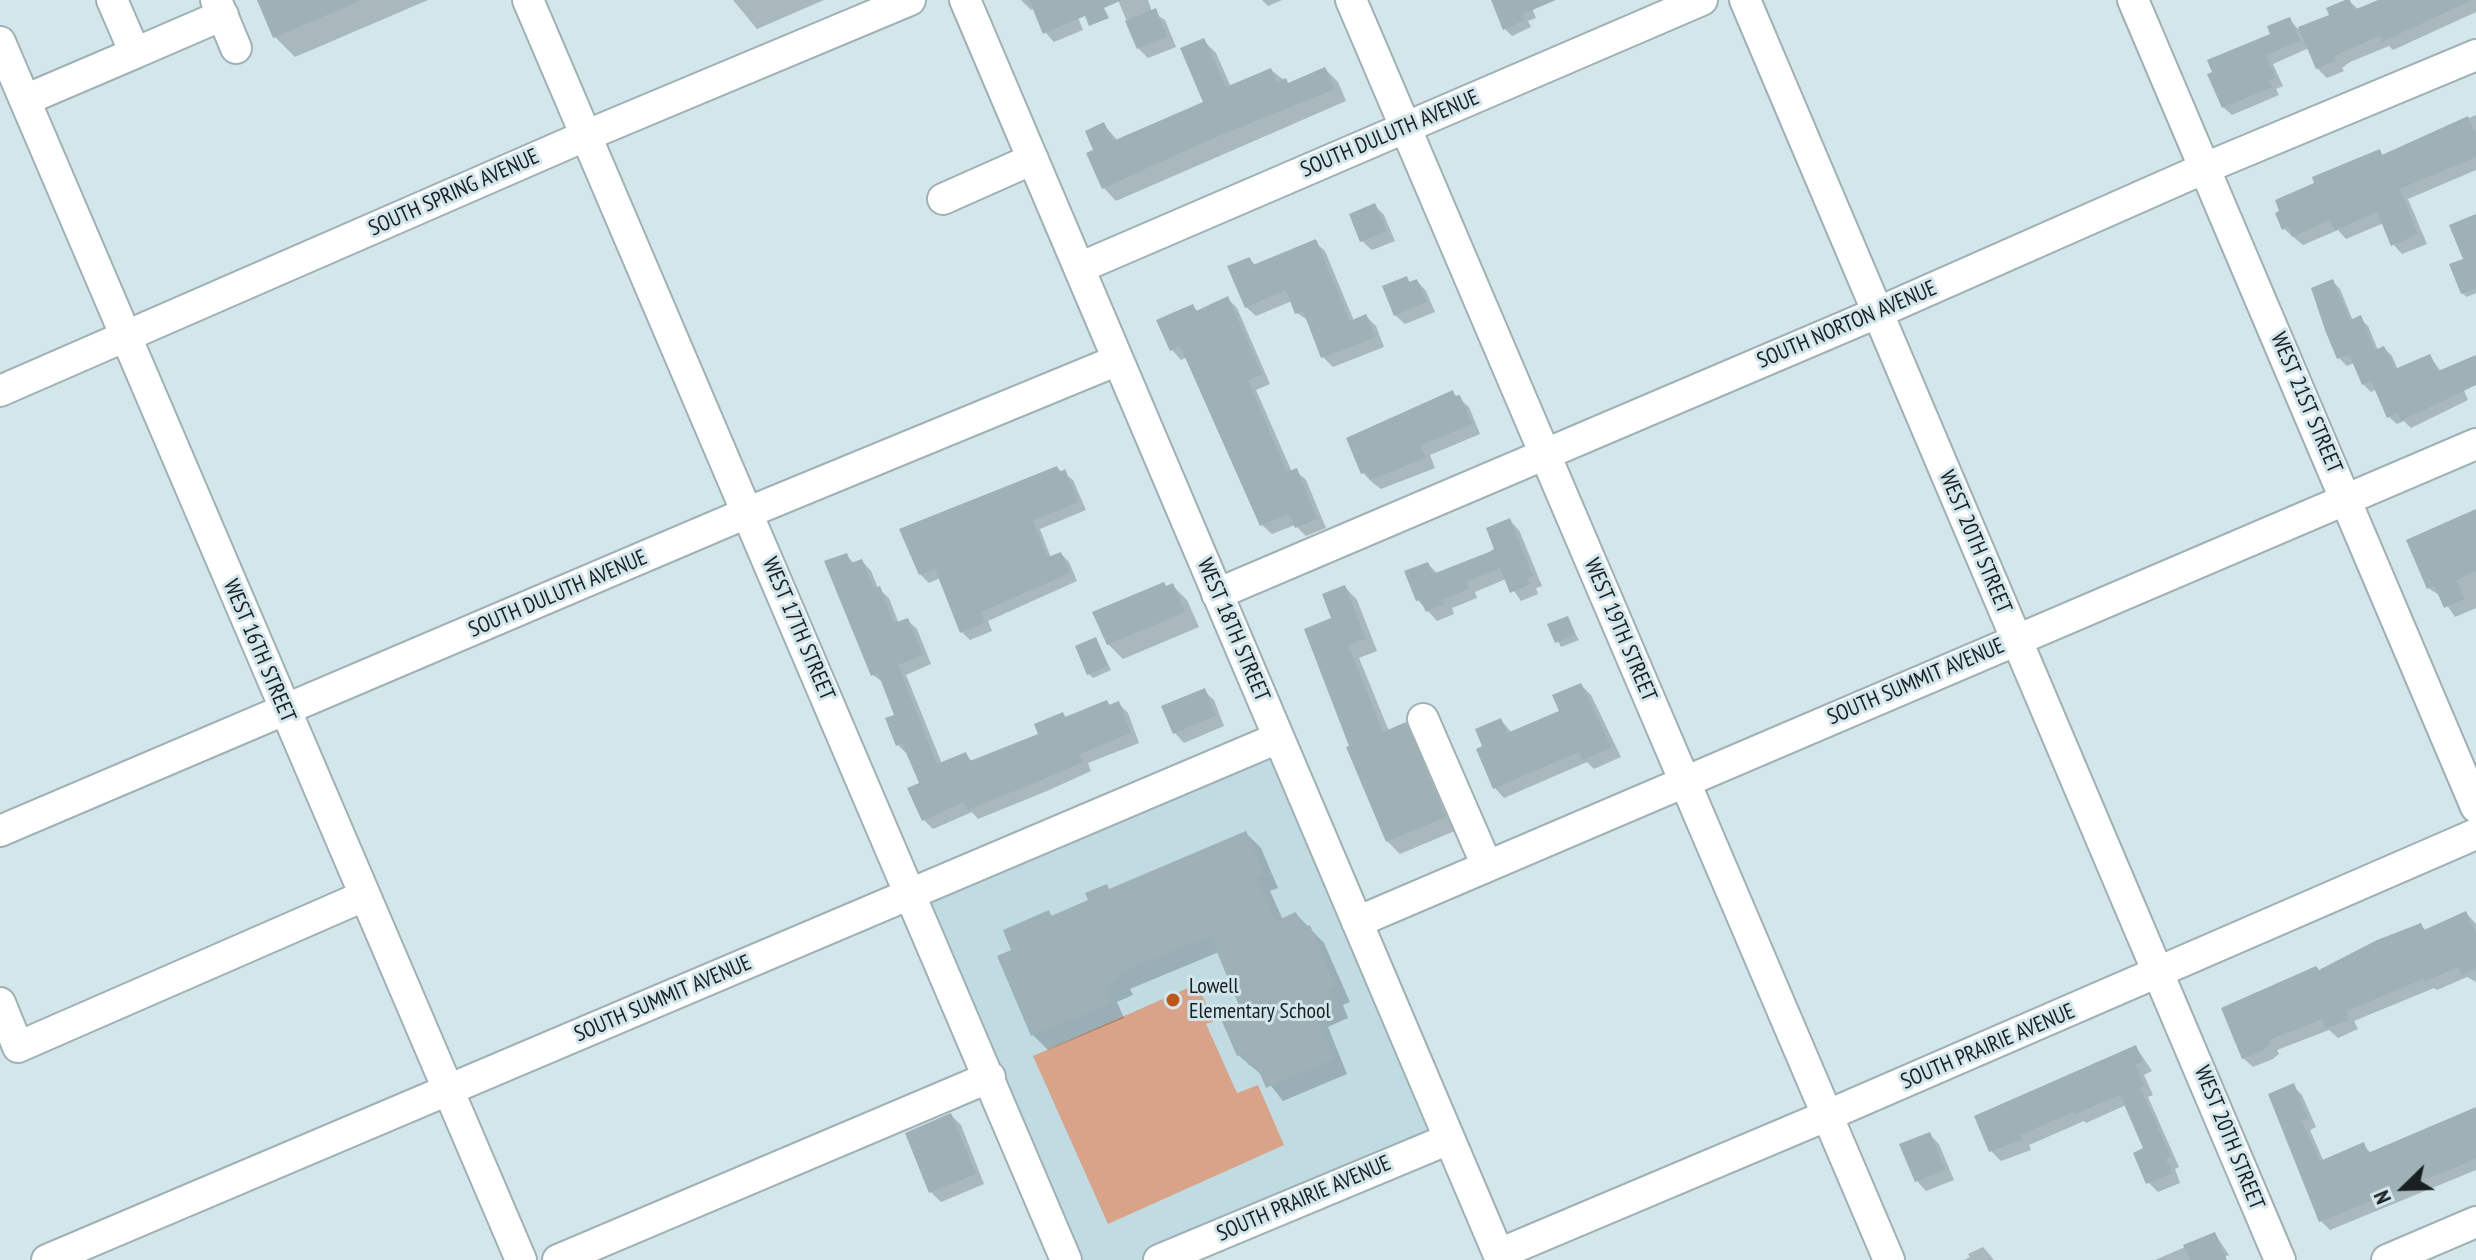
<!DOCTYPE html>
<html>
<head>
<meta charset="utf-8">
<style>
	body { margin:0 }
	#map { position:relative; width:2476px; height:1260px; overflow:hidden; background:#d3e6eb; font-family:"PT Sans Narrow",sans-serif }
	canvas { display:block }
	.north { position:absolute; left:2364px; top:1148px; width:80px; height:80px; -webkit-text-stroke:6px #d3e6eb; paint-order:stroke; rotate:247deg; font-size:22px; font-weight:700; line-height:32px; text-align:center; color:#192022 }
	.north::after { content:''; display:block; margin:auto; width:28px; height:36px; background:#192022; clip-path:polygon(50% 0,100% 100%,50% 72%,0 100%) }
</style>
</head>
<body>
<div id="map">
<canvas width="2476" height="1260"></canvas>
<div class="north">N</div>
</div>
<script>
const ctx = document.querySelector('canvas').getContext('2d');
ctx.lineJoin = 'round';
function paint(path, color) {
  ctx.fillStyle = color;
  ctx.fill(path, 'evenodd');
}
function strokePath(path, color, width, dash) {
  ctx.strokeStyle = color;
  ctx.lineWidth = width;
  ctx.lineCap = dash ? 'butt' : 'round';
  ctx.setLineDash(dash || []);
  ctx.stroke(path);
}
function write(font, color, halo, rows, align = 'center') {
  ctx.font = font + ' "PT Sans Narrow",sans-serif';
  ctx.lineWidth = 6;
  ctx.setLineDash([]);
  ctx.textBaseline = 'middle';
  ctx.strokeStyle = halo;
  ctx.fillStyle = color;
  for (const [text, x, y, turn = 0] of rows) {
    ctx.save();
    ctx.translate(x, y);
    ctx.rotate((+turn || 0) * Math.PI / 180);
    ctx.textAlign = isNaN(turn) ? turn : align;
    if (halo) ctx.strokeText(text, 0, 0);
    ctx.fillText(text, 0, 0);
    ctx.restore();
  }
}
paint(new Path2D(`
	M 1278,738 L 1449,1139 L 1159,1260 L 1066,1260 L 912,895 Z`), '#c1dbe3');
paint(new Path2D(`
	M 1197,984 L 1214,1021 L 1206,1024 L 1237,1093 L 1258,1085 L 1284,1145 L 1108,1224 L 1033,1056 Z`), '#d8a388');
paint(new Path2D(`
	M 259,0 L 428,0 L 295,57 L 275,37 Z
	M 733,0 L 824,0 L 757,29 Z
	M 1021,0 L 1071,0 L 1083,30 L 1054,42 L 1045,32 L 1035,8 L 1031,10 Z
	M 1118,0 L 1148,0 L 1152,12 L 1165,20 L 1176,47 L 1148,58 L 1138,48 Z
	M 1262,0 L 1282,0 L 1268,6 Z
	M 1493,0 L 1544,0 L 1531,6 L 1536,18 L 1528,21 L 1531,27 L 1512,36 L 1505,29 Z
	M 2381,0 L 2476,0 L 2476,12 L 2393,50 L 2389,46 L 2350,62 L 2342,68 L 2344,71 L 2327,78 L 2317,68 L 2309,48 L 2273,64 L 2283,86 L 2276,89 L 2279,95 L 2232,115 L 2223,107 L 2273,35 L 2289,19 L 2298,29 L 2332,16 L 2349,1 L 2359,10 Z
	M 1204,41 L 1216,53 L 1231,87 L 1271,70 L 1289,84 L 1325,69 L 1338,82 L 1346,101 L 1116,201 L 1104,188 L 1095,151 L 1104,125 L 1118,141 L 1206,103 Z
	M 2476,115 L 2476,170 L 2408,199 L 2427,244 L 2402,254 L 2393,244 L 2384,223 L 2346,239 L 2338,230 L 2303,245 L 2284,229 L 2379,151 L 2384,156 Z
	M 1375,206 L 1384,215 L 1395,241 L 1372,250 L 1362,241 Z
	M 2476,218 L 2476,293 L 2467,297 L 2462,293 Z
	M 1315,242 L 1325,251 L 1354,321 L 1366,316 L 1376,326 L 1384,347 L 1333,367 L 1323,357 L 1309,321 L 1297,313 L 1292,301 L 1256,316 L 1246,307 L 1250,259 L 1256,266 Z
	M 1406,278 L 1412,284 L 1417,281 L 1426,291 L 1435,312 L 1405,324 L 1395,315 Z
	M 2332,281 L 2340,289 L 2353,321 L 2360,318 L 2368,326 L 2378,350 L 2384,348 L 2392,356 L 2398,370 L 2430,356 L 2441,372 L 2458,376 L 2468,400 L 2411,428 L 2404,421 L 2397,424 L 2389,417 L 2377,389 L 2371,392 L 2363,384 L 2354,363 L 2347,366 L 2339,358 Z
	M 1228,299 L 1237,308 L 1270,384 L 1256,390 L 1292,472 L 1296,471 L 1306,480 L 1326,528 L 1306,536 L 1295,525 L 1272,534 L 1262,525 L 1187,357 L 1181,360 L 1172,350 L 1193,306 L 1198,312 Z
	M 1452,392 L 1469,407 L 1480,434 L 1430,455 L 1435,468 L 1381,489 L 1373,483 L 1363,473 Z
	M 1057,468 L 1073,480 L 1086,510 L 1040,529 L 1051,558 L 1061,554 L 1069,562 L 1077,581 L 988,621 L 992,631 L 970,640 L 962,632 L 940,578 L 929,583 L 920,574 Z
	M 2476,512 L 2476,608 L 2455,617 L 2441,596 L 2428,588 Z
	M 1509,520 L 1519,530 L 1542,586 L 1536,588 L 1538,594 L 1521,601 L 1506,579 L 1475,592 L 1477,598 L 1452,608 L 1454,614 L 1437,621 L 1418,600 L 1428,564 L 1438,574 L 1497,550 Z
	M 846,555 L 855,564 L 862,561 L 871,571 L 878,588 L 889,598 L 899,624 L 907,620 L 917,629 L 931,664 L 906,675 L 942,764 L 965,754 L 973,762 L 1040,735 L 1063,714 L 1067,719 L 1107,702 L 1111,706 L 1118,703 L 1128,713 L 1139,743 L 1088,763 L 1091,771 L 1047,791 L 978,819 L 972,812 L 933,829 L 924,820 L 921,784 L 907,754 L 898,745 L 897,716 L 884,683 L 873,675 Z
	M 1172,585 L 1187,600 L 1199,627 L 1123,659 L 1108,644 Z
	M 1345,587 L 1357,600 L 1377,651 L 1359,658 L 1389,731 L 1405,724 L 1418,737 L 1457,830 L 1400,854 L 1387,841 L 1352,747 L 1334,620 Z
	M 1567,619 L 1579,640 L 1561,647 L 1550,625 Z
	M 1096,639 L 1111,670 L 1093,678 L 1089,674 Z
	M 1581,685 L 1591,695 L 1621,757 L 1594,769 L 1587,762 L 1504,798 L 1495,788 L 1484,747 L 1501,720 L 1512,733 L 1561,712 Z
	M 1204,691 L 1214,700 L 1224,726 L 1184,743 L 1175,733 Z
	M 1246,833 L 1261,848 L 1278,888 L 1270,891 L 1283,920 L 1296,914 L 1324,943 L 1350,1002 L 1343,1005 L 1348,1018 L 1328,1027 L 1347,1074 L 1283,1101 L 1264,1077 L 1238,1055 L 1243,1009 L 1219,952 L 1130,989 L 1133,995 L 1117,1002 L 1124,1018 L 1048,1050 L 1033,1035 L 1000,957 L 1014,951 L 1049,913 L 1053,917 L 1091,901 L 1106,886 L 1111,891 Z
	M 2466,913 L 2476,924 L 2476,982 L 2467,977 L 2437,990 L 2434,988 L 2354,1021 L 2358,1029 L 2338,1038 L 2329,1030 L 2277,1050 L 2279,1054 L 2273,1059 L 2253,1067 L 2243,1058 L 2319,972 L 2421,925 L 2426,931 Z
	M 2136,1047 L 2152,1071 L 2144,1075 L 2153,1095 L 2148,1097 L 2179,1167 L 2175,1169 L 2180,1183 L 2158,1192 L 2148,1182 L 2146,1149 L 2126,1105 L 2086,1123 L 2084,1121 L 2029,1145 L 2031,1150 L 2001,1161 L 1991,1151 Z
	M 2293,1086 L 2302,1095 L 2316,1127 L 2310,1130 L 2324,1162 L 2363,1145 L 2372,1154 L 2476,1108 L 2476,1170 L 2330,1230 L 2321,1221 Z
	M 951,1115 L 961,1125 L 984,1184 L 941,1202 L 931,1192 Z
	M 1929,1134 L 1939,1144 L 1954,1180 L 1926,1191 L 1917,1181 Z
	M 2215,1234 L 2229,1255 L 2217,1260 L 2155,1260 Z
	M 1983,1247 L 1994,1260 L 1964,1260 L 1970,1257 L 1968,1254 Z`), '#0003');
paint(new Path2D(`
	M 257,0 L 362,0 L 273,38 Z
	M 1029,0 L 1122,0 L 1104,8 L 1109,18 L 1089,26 L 1085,16 L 1043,34 Z
	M 1491,0 L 1556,0 L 1523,14 L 1525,20 L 1503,30 Z
	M 2345,0 L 2350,0 L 2354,10 L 2378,0 L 2472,0 L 2382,42 L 2380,36 L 2340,53 L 2334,57 L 2335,61 L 2316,69 L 2298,27 L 2329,15 L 2326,8 Z
	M 1156,8 L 1167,37 L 1137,49 L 1125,21 Z
	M 2290,17 L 2300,41 L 2266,55 L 2276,77 L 2269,80 L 2272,87 L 2222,108 L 2207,74 L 2212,72 L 2207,60 L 2270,34 L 2267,26 Z
	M 1204,38 L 1226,87 L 1271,68 L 1277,82 L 1286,78 L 1288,83 L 1325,67 L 1335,89 L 1202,143 L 1102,189 L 1086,153 L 1093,150 L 1085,131 L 1104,122 L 1113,141 L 1203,102 L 1180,48 Z
	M 2468,116 L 2476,135 L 2476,157 L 2400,189 L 2418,234 L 2391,246 L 2377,212 L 2335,230 L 2330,220 L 2292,237 L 2288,227 L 2282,230 L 2275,213 L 2279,211 L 2275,200 L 2314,183 L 2312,177 L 2380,149 L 2382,155 Z
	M 1375,203 L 1387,231 L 1360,242 L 1349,214 Z
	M 2476,214 L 2476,289 L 2461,294 L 2449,264 L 2463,259 L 2449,225 Z
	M 1316,239 L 1350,321 L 1366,314 L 1376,337 L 1321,358 L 1303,311 L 1295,314 L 1286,290 L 1245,308 L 1227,266 L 1250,257 L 1253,265 Z
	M 1407,276 L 1409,282 L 1417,279 L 1427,302 L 1394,316 L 1382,286 Z
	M 2333,279 L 2350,320 L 2361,315 L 2375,350 L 2384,346 L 2395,369 L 2430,354 L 2438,371 L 2476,355 L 2476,385 L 2401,421 L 2397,413 L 2387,418 L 2371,381 L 2362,385 L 2349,354 L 2337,359 L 2325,330 L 2311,288 Z
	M 1228,296 L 1262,374 L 1248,380 L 1287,472 L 1297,468 L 1317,519 L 1295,528 L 1289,514 L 1260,526 L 1180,346 L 1170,351 L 1156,320 L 1193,304 L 1196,311 Z
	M 1453,390 L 1455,396 L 1460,395 L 1472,424 L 1421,445 L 1426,458 L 1370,480 L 1366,472 L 1361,474 L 1346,438 Z
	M 1057,466 L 1060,472 L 1065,469 L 1079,502 L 1033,521 L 1048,557 L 1061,552 L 1070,573 L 981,612 L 985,623 L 960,633 L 935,569 L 919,575 L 899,529 Z
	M 2476,509 L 2476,571 L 2456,580 L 2465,599 L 2444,608 L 2434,585 L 2427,589 L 2406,540 Z
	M 1510,518 L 1533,576 L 1528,578 L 1530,584 L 1510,593 L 1500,568 L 1466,582 L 1469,589 L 1443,599 L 1445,604 L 1426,612 L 1420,600 L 1416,601 L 1404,571 L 1428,562 L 1433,574 L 1489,552 L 1494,549 L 1486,528 Z
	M 847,553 L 851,563 L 862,559 L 874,588 L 880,586 L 894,623 L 908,618 L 923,655 L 898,665 L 937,764 L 966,752 L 970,761 L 1038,734 L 1034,724 L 1063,712 L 1065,717 L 1107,700 L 1109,705 L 1119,701 L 1131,733 L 1080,754 L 1083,762 L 1037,782 L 967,810 L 964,802 L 922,821 L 907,788 L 919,783 L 902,743 L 896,746 L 885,718 L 894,715 L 878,673 L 871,676 L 824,561 Z
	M 1164,582 L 1166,586 L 1173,583 L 1185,612 L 1107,645 L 1092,612 Z
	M 1345,585 L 1366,639 L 1348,645 L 1383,732 L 1406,722 L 1446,817 L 1386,842 L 1346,747 L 1349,746 L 1304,629 L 1331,618 L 1322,594 Z
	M 1568,616 L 1576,635 L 1555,643 L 1547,624 Z
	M 1096,637 L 1108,666 L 1087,675 L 1075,646 Z
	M 1581,683 L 1612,748 L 1582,760 L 1579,752 L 1493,789 L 1476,749 L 1482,746 L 1475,729 L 1501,718 L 1507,733 L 1559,711 L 1552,695 Z
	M 1205,688 L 1216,716 L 1173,734 L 1161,706 Z
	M 1246,831 L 1264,873 L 1256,876 L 1276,921 L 1296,912 L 1303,928 L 1310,925 L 1336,987 L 1329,990 L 1334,1003 L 1314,1012 L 1334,1058 L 1266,1088 L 1255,1062 L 1248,1065 L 1244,1053 L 1237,1056 L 1220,1017 L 1240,1008 L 1210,935 L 1117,974 L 1119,980 L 1104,987 L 1110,1003 L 1031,1036 L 997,956 L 1011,950 L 1003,930 L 1049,910 L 1051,916 L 1088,900 L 1085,893 L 1107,884 L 1109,889 Z
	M 2466,911 L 2476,933 L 2476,968 L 2462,975 L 2458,967 L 2425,982 L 2424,979 L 2346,1011 L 2349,1020 L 2326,1029 L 2322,1019 L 2269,1040 L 2271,1044 L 2263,1050 L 2242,1059 L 2221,1008 L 2316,966 L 2319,970 L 2377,940 L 2421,923 L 2424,930 Z
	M 2136,1045 L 2143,1062 L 2135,1065 L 2144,1085 L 2140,1087 L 2171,1157 L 2166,1159 L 2172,1173 L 2146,1184 L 2133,1153 L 2143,1148 L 2120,1095 L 2075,1114 L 2074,1112 L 2020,1135 L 2022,1140 L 1989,1152 L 1974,1116 Z
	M 2294,1083 L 2308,1118 L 2302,1121 L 2320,1161 L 2364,1142 L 2368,1153 L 2476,1107 L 2476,1159 L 2319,1222 L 2268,1094 Z
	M 951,1113 L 976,1174 L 929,1193 L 905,1133 Z
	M 1930,1132 L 1945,1170 L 1915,1182 L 1899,1144 Z
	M 2215,1232 L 2227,1260 L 2190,1260 L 2183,1245 Z`), '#9fb1b6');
const minor = new Path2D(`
	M 112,0 L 135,53 L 223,15
	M 216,0 L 236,48
	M 528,0 L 1066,1260
	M 965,0 L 1501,1260
	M 1351,0 L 1889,1260
	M 1745,0 L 2280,1260
	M 2133,0 L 2476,807
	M 0,42 L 521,1260
	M 25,100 L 135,53
	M 943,199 L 1033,159
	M 1079,268 L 1702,0
	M 0,391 L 585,136 L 910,0
	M 1217,594 L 1879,312 L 2205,168 L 2476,55
	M 1423,719 L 1487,866
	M 0,831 L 749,512 L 1118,360
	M 1357,922 L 2476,444
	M 0,1003 L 18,1047 L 364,896
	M 1499,1254 L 1826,1116 L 2476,834
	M 47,1260 L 1278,738
	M 558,1260 L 990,1077
	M 1159,1260 L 1449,1139
	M 2387,1260 L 2476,1222`);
strokePath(minor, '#a0b1b6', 34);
strokePath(minor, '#fff', 30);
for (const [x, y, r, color] of [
	[1173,1000,8,"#b95818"]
]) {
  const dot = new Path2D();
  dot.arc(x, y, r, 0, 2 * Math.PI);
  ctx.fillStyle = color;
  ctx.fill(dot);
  strokePath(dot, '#d3e6eb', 3);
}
write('22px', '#192022', '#d3e6eb', [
	["SOUTH DULUTH AVENUE",1390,134,-23],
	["SOUTH SPRING AVENUE",454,193,-24],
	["SOUTH NORTON AVENUE",1847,325,-23],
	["WEST 21ST STREET",2306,403,67],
	["WEST 20TH STREET",1975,542,67],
	["SOUTH DULUTH AVENUE",558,594,-23],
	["WEST 17TH STREET",798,629,67],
	["WEST 18TH STREET",1233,630,67],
	["WEST 19TH STREET",1620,630,67],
	["WEST 16TH STREET",259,651,67],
	["SOUTH SUMMIT AVENUE",1916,682,-23],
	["SOUTH SUMMIT AVENUE",663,999,-23],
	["SOUTH PRAIRIE AVENUE",1988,1047,-23],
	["WEST 20TH STREET",2229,1138,68],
	["SOUTH PRAIRIE AVENUE",1304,1199,-23]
]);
write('22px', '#192022', '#d3e6eb', [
	["Lowell",1189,987],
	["Elementary School",1189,1012]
], 'left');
</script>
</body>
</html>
